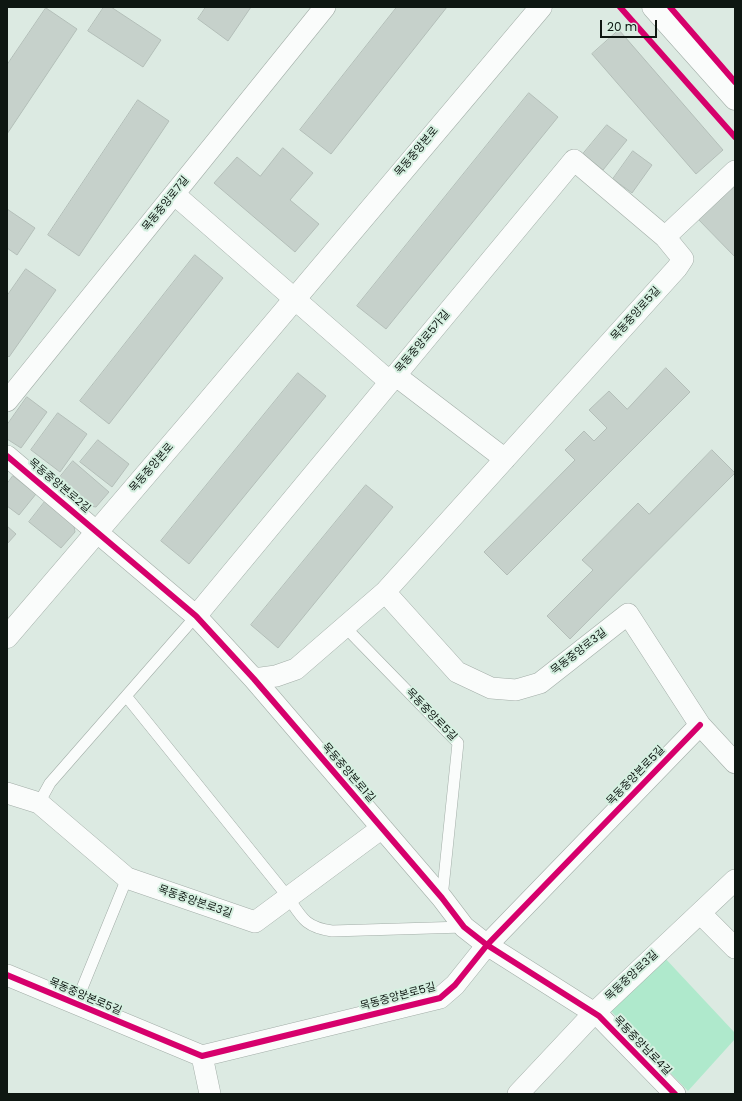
<!DOCTYPE html>
<html>
<head>
<meta charset="utf-8">
<style>
	body { margin:0 }
	#map { position:relative; width:742px; height:1101px; overflow:hidden; background:#dceae2; font-family:Poppins,sans-serif }
	canvas { display:block }
	.frame { position:absolute; inset:0; border:8px solid #0e1712; pointer-events:none }
	.scale { position:absolute; left:600px; top:20px; width:57px; height:18px; box-sizing:border-box; border:2px solid #0e1712; border-top:0; padding-left:5px; font-size:12px; line-height:14px; white-space:nowrap; color:#0e1712; -webkit-text-stroke:3px #d6f0e1; paint-order:stroke }
</style>
</head>
<body>
<div id="map">
<canvas width="742" height="1101"></canvas>
<div class="frame"></div>
<div class="scale">20 m</div>
</div>
<script>
const ctx = document.querySelector('canvas').getContext('2d');
ctx.lineJoin = 'round';
function paint(path, color) {
  ctx.fillStyle = color;
  ctx.fill(path, 'evenodd');
}
function strokePath(path, color, width, dash) {
  ctx.strokeStyle = color;
  ctx.lineWidth = width;
  ctx.lineCap = dash ? 'butt' : 'round';
  ctx.setLineDash(dash || []);
  ctx.stroke(path);
}
function write(font, color, halo, rows, align = 'center') {
  ctx.font = font + ' Poppins,"Noto Sans KR",sans-serif';
  ctx.lineWidth = 4;
  ctx.setLineDash([]);
  ctx.textBaseline = 'middle';
  ctx.strokeStyle = halo;
  ctx.fillStyle = color;
  for (const [text, x, y, turn = 0] of rows) {
    ctx.save();
    ctx.translate(x, y);
    ctx.rotate((+turn || 0) * Math.PI / 180);
    ctx.textAlign = isNaN(turn) ? turn : align;
    if (halo) ctx.strokeText(text, 0, 0);
    ctx.fillText(text, 0, 0);
    ctx.restore();
  }
}
paint(new Path2D(`
	M 663,956 L 735,1033 L 735,1039 L 688,1091 L 609,1009 Z`), '#afe9cc');
const building = new Path2D(`
	M 104,7 L 111,7 L 161,40 L 143,67 L 88,31 Z
	M 206,7 L 251,7 L 228,41 L 198,19 Z
	M 397,7 L 447,7 L 331,154 L 300,130 Z
	M 46,8 L 77,29 L 7,134 L 7,65 Z
	M 619,30 L 723,150 L 696,174 L 592,54 Z
	M 529,93 L 558,117 L 386,329 L 357,306 Z
	M 138,100 L 169,121 L 79,256 L 48,235 Z
	M 607,125 L 627,140 L 603,170 L 583,154 Z
	M 283,148 L 313,173 L 290,200 L 319,224 L 295,252 L 214,183 L 237,157 L 260,176 Z
	M 633,151 L 652,165 L 632,193 L 613,179 Z
	M 732,184 L 735,187 L 735,257 L 697,218 Z
	M 7,209 L 35,228 L 17,255 L 7,248 Z
	M 195,255 L 223,278 L 109,424 L 80,401 Z
	M 26,269 L 56,290 L 9,357 L 7,355 L 7,296 Z
	M 666,368 L 690,392 L 507,575 L 484,552 L 575,460 L 565,450 L 584,431 L 594,441 L 607,428 L 589,410 L 609,391 L 627,409 Z
	M 298,373 L 326,396 L 189,564 L 161,541 Z
	M 27,397 L 47,412 L 21,448 L 7,439 L 7,425 Z
	M 58,413 L 87,434 L 60,472 L 31,450 Z
	M 98,440 L 129,464 L 112,487 L 80,462 Z
	M 712,450 L 735,473 L 570,639 L 547,616 L 593,570 L 582,560 L 638,503 L 649,514 Z
	M 73,461 L 109,492 L 96,507 L 83,505 L 56,482 Z
	M 13,476 L 36,494 L 19,515 L 7,506 L 7,484 Z
	M 366,485 L 393,507 L 278,648 L 251,625 Z
	M 47,499 L 73,520 L 75,532 L 61,548 L 29,522 Z
	M 7,526 L 16,534 L 7,544 Z`);
paint(building, '#c6d1cb');
strokePath(building, '#b3beb8', 1);
const service = new Path2D(`
	M 345,627 L 458,743 L 442,898
	M 126,696 L 288,897 C 302,918 305,927 332,931 L 464,927
	M 39,803 L 50,783 L 196,616
	M 76,1003 L 127,878`);
const minor = new Path2D(`
	M 174,194 L 390,382
	M 395,375 L 505,459
	M 7,401 L 325,7
	M 7,456 L 196,616 L 254,679 L 442,898 L 464,927 L 487,945 L 599,1016 L 675,1094
	M 385,592 L 457,672 L 491,688 L 516,690 L 540,683 L 628,614 L 700,725 L 735,763
	M 196,616 L 574,160 L 665,237
	M 254,679 L 276,676 L 296,669 L 385,592 L 677,268 L 683,259 L 665,237 L 735,171
	M 7,793 L 39,803 L 127,878 L 255,922 L 382,828
	M 700,913 L 735,948
	M 7,975 L 202,1056 L 440,998 L 455,985 L 487,945 L 700,725
	M 202,1056 L 210,1094
	M 518,1094 L 594,1013 L 735,880`);
const tertiary = new Path2D(`
	M 7,637 L 196,416 L 541,7`);
const secondary = new Path2D(`
	M 653,7 L 735,99`);
strokePath(service, '#a2ada7', 12);
strokePath(minor, '#a2ada7', 22);
strokePath(tertiary, '#a2ada7', 23);
strokePath(secondary, '#a2ada7', 23);
strokePath(service, '#fafcfb', 11);
strokePath(minor, '#fafcfb', 21);
strokePath(tertiary, '#fafcfb', 22);
strokePath(secondary, '#fafcfb', 22);
strokePath(new Path2D(`
	M 620,7 L 735,137
	M 670,7 L 735,82
	M 7,456 L 196,616 L 254,679 L 442,898 L 464,927 L 487,945 L 599,1016 L 675,1094
	M 7,975 L 202,1056 L 440,998 L 455,985 L 487,945 L 700,725`), '#d6006c', 6);
write('11px', '#0e1712', '#d6f0e1', [
	["목동중앙본로",417,152,-50],
	["목동중앙로7길",166,204,-51],
	["목동중앙로5길",636,314,-48],
	["목동중앙로5가길",423,342,-50],
	["목동중앙본로",152,468,-49],
	["목동중앙본로2길",59,486,40],
	["목동중앙로3길",579,652,-38],
	["목동중앙로5길",431,715,46],
	["목동중앙본로1길",348,773,49],
	["목동중앙본로5길",636,776,-46],
	["목동중앙본로3길",195,902,19],
	["목동중앙로3길",632,976,-43],
	["목동중앙본로5길",85,997,23],
	["목동중앙본로5길",398,997,-15],
	["목동중앙남로4길",642,1046,46]
]);
</script>
</body>
</html>
